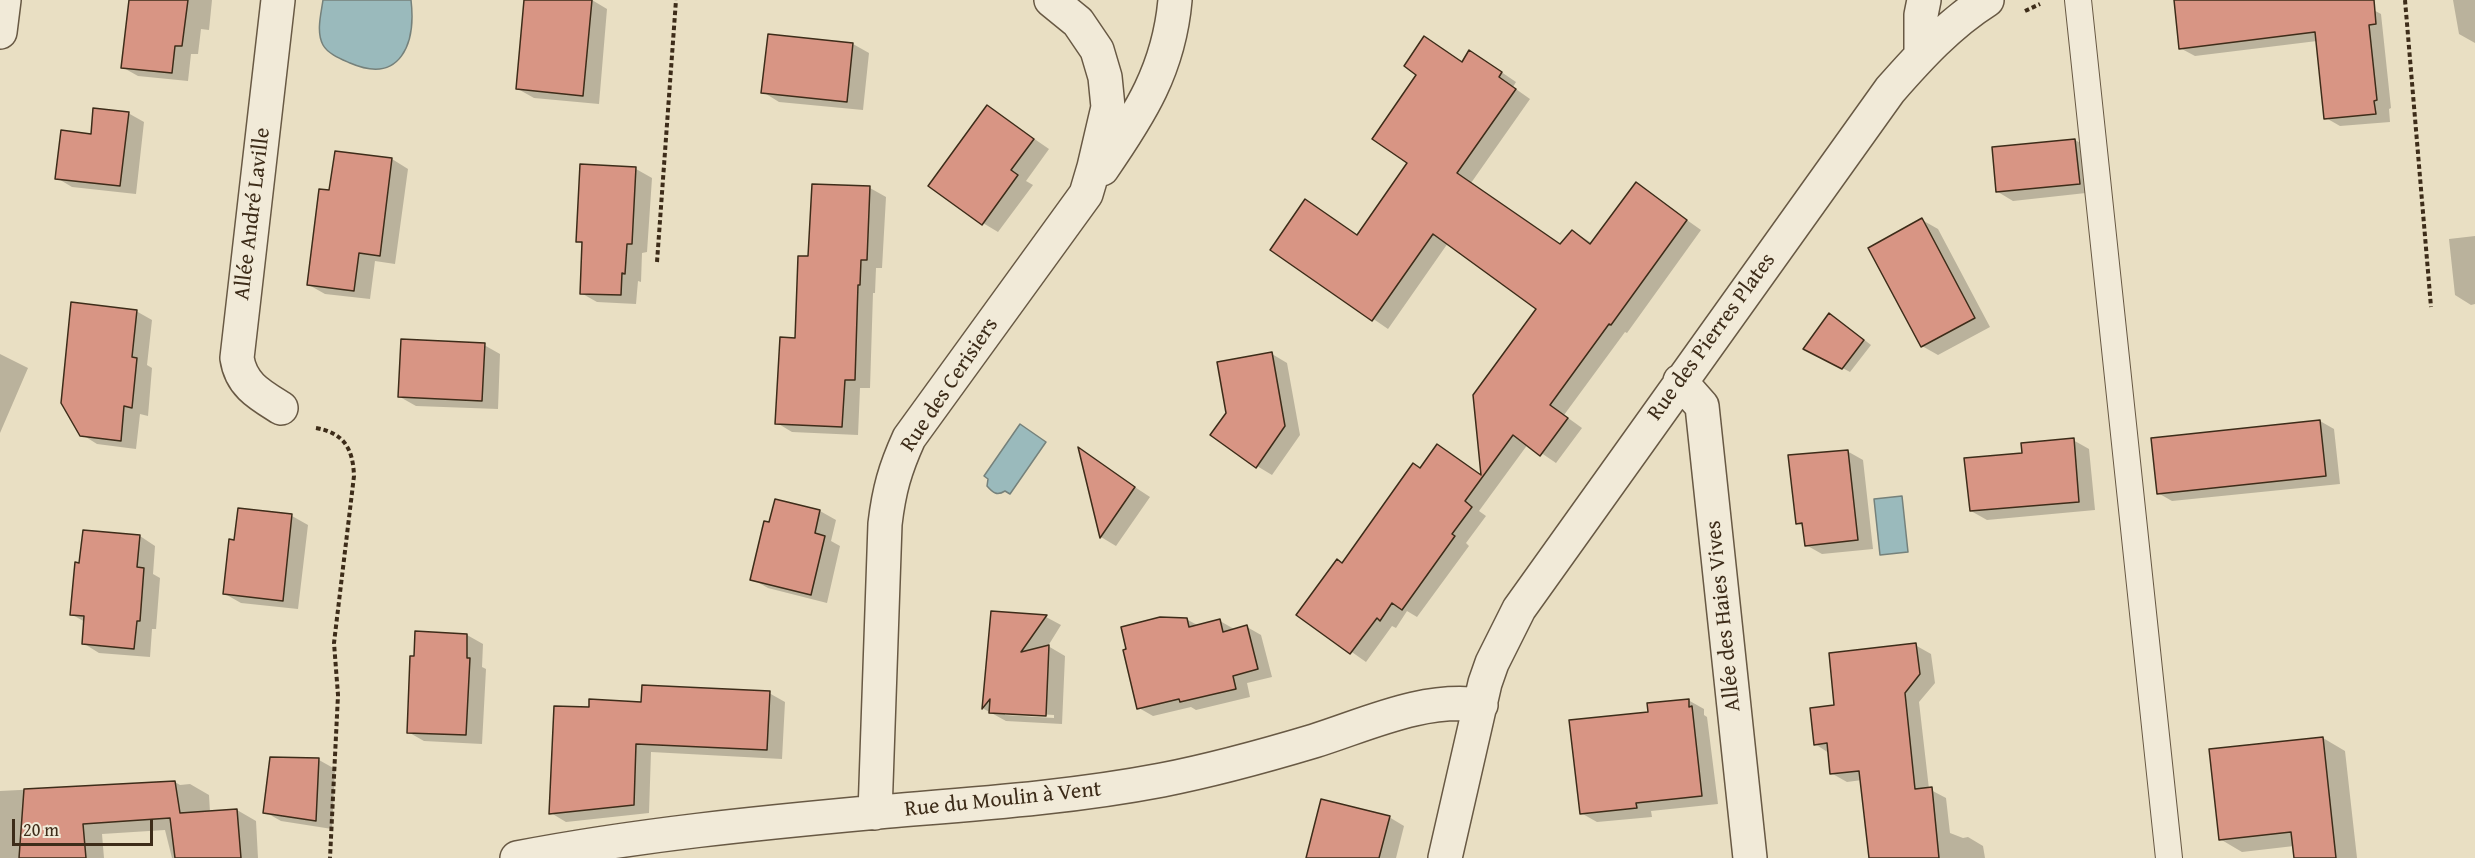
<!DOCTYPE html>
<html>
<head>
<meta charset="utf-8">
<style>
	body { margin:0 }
	#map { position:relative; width:2475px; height:858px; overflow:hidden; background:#e9dfc3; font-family:"Gentium Book Plus",serif }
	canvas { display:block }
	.scale { position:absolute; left:12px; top:819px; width:141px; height:27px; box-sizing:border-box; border:3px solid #3d2c19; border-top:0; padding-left:8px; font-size:18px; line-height:21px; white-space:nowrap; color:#3d2c19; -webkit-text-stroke:4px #f1ead8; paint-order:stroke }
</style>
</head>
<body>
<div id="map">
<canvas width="2475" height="858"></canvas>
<div class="scale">20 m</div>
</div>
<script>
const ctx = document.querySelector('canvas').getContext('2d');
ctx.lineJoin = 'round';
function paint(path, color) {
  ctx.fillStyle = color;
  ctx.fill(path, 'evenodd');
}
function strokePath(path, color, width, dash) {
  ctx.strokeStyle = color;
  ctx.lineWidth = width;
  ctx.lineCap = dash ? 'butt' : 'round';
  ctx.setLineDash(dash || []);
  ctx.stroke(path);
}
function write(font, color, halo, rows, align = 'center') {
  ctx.font = font + ' "Gentium Book Plus",serif';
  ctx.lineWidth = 5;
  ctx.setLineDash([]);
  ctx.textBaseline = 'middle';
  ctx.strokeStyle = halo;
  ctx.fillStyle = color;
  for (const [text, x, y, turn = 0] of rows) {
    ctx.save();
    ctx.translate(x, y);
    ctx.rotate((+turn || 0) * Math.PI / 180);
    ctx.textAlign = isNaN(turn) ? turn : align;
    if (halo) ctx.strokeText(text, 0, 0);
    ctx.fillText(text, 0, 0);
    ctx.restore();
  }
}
const water = new Path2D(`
	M 323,0 L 411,0 C 416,43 401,85 350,63 C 341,59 328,54 323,45 C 316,32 321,14 323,0 Z
	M 1020,424 L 1046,442 L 1010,494 L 1005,491 C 997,496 993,493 987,486 L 988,479 L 984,476 Z
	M 1902,496 L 1908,552 L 1880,555 L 1874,499 Z`);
paint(water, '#9ababc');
strokePath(water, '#75817b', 1.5);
paint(new Path2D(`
	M 130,0 L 212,0 L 209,30 L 201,29 L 198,54 L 191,54 L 188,81 L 138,76 L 122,67 Z
	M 526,0 L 592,0 L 607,9 L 599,104 L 534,98 L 518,89 Z
	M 2175,0 L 2354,0 L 2366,6 L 2381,14 L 2391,108 L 2389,109 L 2390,122 L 2340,126 L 2326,118 L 2317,41 L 2195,56 L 2180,48 Z
	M 2453,0 L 2475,0 L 2475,43 L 2459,34 Z
	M 853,44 L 869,53 L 863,110 L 779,102 L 763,92 Z
	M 1485,61 L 1516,82 L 1513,87 L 1530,99 L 1471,183 L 1561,245 L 1572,231 L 1592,243 L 1636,184 L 1701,230 L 1627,333 L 1625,332 L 1564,415 L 1582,428 L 1556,463 L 1528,444 L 1479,511 L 1486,516 L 1466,543 L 1469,546 L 1417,617 L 1407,611 L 1396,628 L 1392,626 L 1366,662 L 1298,614 L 1343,564 L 1438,446 L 1483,476 L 1538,309 L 1448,243 L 1388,329 L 1272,249 L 1306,201 L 1358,236 L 1409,163 L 1463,63 Z
	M 988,107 L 1049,149 L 1026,181 L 1033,185 L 998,232 L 983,223 Z
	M 128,113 L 144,122 L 136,194 L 72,187 L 57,178 L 92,136 Z
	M 2075,140 L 2091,149 L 2095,192 L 2013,201 L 1998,192 Z
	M 392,159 L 408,169 L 395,264 L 375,261 L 370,299 L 325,294 L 309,285 L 331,192 Z
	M 636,169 L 652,178 L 647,252 L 642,253 L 641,282 L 638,281 L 636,304 L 597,302 L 581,293 L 583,244 L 577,241 Z
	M 814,186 L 870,188 L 886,197 L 882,268 L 876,268 L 875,293 L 873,293 L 870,388 L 860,388 L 858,435 L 792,432 L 777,423 L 796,340 L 810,257 Z
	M 1922,220 L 1938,229 L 1990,327 L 1938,355 L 1922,346 Z
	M 2475,236 L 2475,304 L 2471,305 L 2455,295 L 2449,239 Z
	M 136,311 L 152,320 L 147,365 L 152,368 L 148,416 L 140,414 L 136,449 L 97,444 L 81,434 Z
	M 1837,319 L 1871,345 L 1850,372 L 1805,348 Z
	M 484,345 L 500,354 L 498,409 L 416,406 L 400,397 Z
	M 0,354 L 28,368 L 0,433 Z
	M 1272,354 L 1287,363 L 1300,435 L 1272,475 L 1257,466 Z
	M 2320,421 L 2334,429 L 2340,484 L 2172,501 L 2158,493 Z
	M 2073,440 L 2089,449 L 2095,510 L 1987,520 L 1971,511 L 2024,455 Z
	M 1080,451 L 1150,497 L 1116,546 L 1101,537 Z
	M 1847,451 L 1863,460 L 1873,549 L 1822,554 L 1806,545 L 1804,527 L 1797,523 Z
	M 776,500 L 820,511 L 836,520 L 831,541 L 840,546 L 827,603 L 768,588 L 752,579 Z
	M 292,516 L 308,525 L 298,609 L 241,603 L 225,594 L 235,542 Z
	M 140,536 L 155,546 L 153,574 L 160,578 L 156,629 L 152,629 L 150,657 L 99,653 L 83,643 L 85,622 L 71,614 L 81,564 Z
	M 992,613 L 1046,617 L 1061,625 L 1048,646 L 1065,656 L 1062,724 L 1006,721 L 984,709 ZM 1005,712 L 1054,715 L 1054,718 L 1005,715 Z
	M 1186,619 L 1199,626 L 1220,621 L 1234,629 L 1247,627 L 1261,635 L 1272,677 L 1247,683 L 1250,697 L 1196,710 L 1191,707 L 1153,716 L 1139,708 Z
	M 467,635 L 483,644 L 482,667 L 486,669 L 482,744 L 424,741 L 408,732 Z
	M 1915,645 L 1931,654 L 1935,683 L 1919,702 L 1929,789 L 1946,798 L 1950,833 L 1963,838 L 1968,837 L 1983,846 L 1985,858 L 1870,858 L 1862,780 L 1847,782 L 1831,773 L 1829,753 L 1815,744 L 1836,706 Z
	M 769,693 L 785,702 L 782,759 L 651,752 L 649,813 L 566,822 L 551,813 L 590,709 Z
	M 1688,700 L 1704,709 L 1704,715 L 1707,717 L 1718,804 L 1651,811 L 1652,817 L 1597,822 L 1581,813 L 1649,713 Z
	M 2323,738 L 2345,751 L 2357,858 L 2296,858 L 2294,846 L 2242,852 L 2220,839 Z
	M 271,758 L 319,760 L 335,769 L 332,829 L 281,821 L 265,812 Z
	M 175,782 L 180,785 L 190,784 L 209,795 L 210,812 L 237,810 L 256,821 L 258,858 L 172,858 L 165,830 L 102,834 L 104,858 L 0,858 L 0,791 Z
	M 1389,817 L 1404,826 L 1396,858 L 1308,858 Z`), '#0003');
const building = new Path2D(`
	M 129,0 L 188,0 L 182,46 L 175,46 L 172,73 L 121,68 Z
	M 524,0 L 592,0 L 583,96 L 516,89 Z
	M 2174,0 L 2374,0 L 2376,24 L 2369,25 L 2377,100 L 2374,101 L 2376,114 L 2324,119 L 2315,32 L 2179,49 Z
	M 768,34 L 853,43 L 847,102 L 761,93 Z
	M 1424,36 L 1462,62 L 1469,50 L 1502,72 L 1499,77 L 1516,89 L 1457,173 L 1560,244 L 1572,230 L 1590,244 L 1636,182 L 1687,220 L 1611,325 L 1609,324 L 1550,405 L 1568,418 L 1540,456 L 1513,435 L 1465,501 L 1472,507 L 1452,534 L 1455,536 L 1402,610 L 1392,603 L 1380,621 L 1377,618 L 1350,654 L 1296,615 L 1337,559 L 1342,563 L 1413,463 L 1420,468 L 1437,444 L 1481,475 L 1473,395 L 1536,309 L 1433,234 L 1372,321 L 1270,250 L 1305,199 L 1357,235 L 1407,163 L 1372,139 L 1416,75 L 1404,66 Z
	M 987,105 L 1034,139 L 1011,170 L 1018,175 L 982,225 L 928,186 Z
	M 93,108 L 129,112 L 120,186 L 55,179 L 61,130 L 91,134 Z
	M 2075,139 L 2080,184 L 1996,192 L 1992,147 Z
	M 335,151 L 392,158 L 380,256 L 359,253 L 354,291 L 307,285 L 319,189 L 329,190 Z
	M 580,164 L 636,167 L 632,244 L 627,244 L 625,274 L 622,273 L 621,295 L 580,294 L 582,242 L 576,242 Z
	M 812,184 L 870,186 L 867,260 L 861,260 L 860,285 L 858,285 L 855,380 L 845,380 L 842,427 L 775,424 L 780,337 L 795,338 L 798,256 L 808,256 Z
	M 1922,218 L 1975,318 L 1921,347 L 1868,248 Z
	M 71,302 L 137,310 L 132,357 L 137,358 L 132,408 L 124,406 L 121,441 L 80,436 L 61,403 Z
	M 1829,313 L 1864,340 L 1842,369 L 1803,349 Z
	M 401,339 L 485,343 L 482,401 L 398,397 Z
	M 1272,352 L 1285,426 L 1256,468 L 1210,435 L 1226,413 L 1217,362 Z
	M 2320,420 L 2326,476 L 2157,494 L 2151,438 Z
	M 2074,438 L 2079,502 L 1970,511 L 1964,458 L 2022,453 L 2021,443 Z
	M 1078,447 L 1135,487 L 1100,538 Z
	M 1848,450 L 1858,540 L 1805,546 L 1802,523 L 1796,524 L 1788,455 Z
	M 775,499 L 820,510 L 815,533 L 825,536 L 811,595 L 750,580 L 764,521 L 769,522 Z
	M 238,508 L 292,514 L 283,601 L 223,594 L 229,539 L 234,540 Z
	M 83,530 L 140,535 L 137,567 L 144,568 L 140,621 L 137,621 L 134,649 L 82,644 L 84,616 L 70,615 L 75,562 L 79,563 Z
	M 991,611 L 1047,615 L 1021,652 L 1049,645 L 1046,716 L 989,713 L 990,699 L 982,709 Z
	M 1160,617 L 1187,618 L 1189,627 L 1220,619 L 1223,632 L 1247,625 L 1258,669 L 1233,676 L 1236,689 L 1180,702 L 1179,699 L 1137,709 L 1123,650 L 1126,649 L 1121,627 Z
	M 415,631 L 467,634 L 467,658 L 470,658 L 466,735 L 407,733 L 410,656 L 414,656 Z
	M 1916,643 L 1920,674 L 1905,693 L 1915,789 L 1932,787 L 1939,858 L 1869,858 L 1859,771 L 1830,774 L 1827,743 L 1814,745 L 1810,708 L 1834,705 L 1829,653 Z
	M 642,685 L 770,691 L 767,750 L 636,744 L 634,805 L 549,814 L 554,706 L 589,707 L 589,699 L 641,702 Z
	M 1689,699 L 1689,707 L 1692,706 L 1702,796 L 1636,803 L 1637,808 L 1580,814 L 1569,720 L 1648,712 L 1647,703 Z
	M 2323,737 L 2336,858 L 2294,858 L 2291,832 L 2219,840 L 2209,749 Z
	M 270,757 L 319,758 L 316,821 L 263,813 Z
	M 175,781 L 180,813 L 237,809 L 241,858 L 175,858 L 170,818 L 83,824 L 86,858 L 19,858 L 24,789 Z
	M 1321,799 L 1390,816 L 1379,858 L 1306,858 Z`);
paint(building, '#d89584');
strokePath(building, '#3d2c19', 1.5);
const lane = new Path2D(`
	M 2078,0 L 2169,858`);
const street = new Path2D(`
	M 278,0 L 237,358 C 241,385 260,395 281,408
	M 0,32 L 4,0
	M 1921,55 L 1921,15 L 1924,0
	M 1102,169 C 1140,114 1169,69 1175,0
	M 1680,381 L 1702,406 L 1750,858
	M 875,813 L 885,524 C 889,490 895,469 909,438 L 1086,194 L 1094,167 L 1108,107 L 1105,77 L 1097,50 L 1078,22 L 1051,0
	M 517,858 C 636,835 758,823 878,812 C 973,804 1068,798 1162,780 C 1213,770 1264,756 1314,741 C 1368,724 1423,697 1481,705
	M 1445,858 L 1485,683 L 1492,663 L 1519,609 L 1890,90 C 1919,57 1949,24 1987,0`);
strokePath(lane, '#685944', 28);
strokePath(street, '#685944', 36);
strokePath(new Path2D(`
	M 2405,0 L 2431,307
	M 2025,11 L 2040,4
	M 657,262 L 676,0
	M 316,428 C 345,433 353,450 354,476 L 334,643 L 338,695 L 330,858`), '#3d2c19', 4, [4.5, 3]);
strokePath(lane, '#f1ead8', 26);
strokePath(street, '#f1ead8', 33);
write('22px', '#3d2c19', '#f1ead8', [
	["Allée André Laville",253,214,-83],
	["Rue des Pierres Plates",1712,337,-54],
	["Rue des Cerisiers",950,385,-56],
	["Allée des Haies Vives",1724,616,-96],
	["Rue du Moulin à Vent",1003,800,-6]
]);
</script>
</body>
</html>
